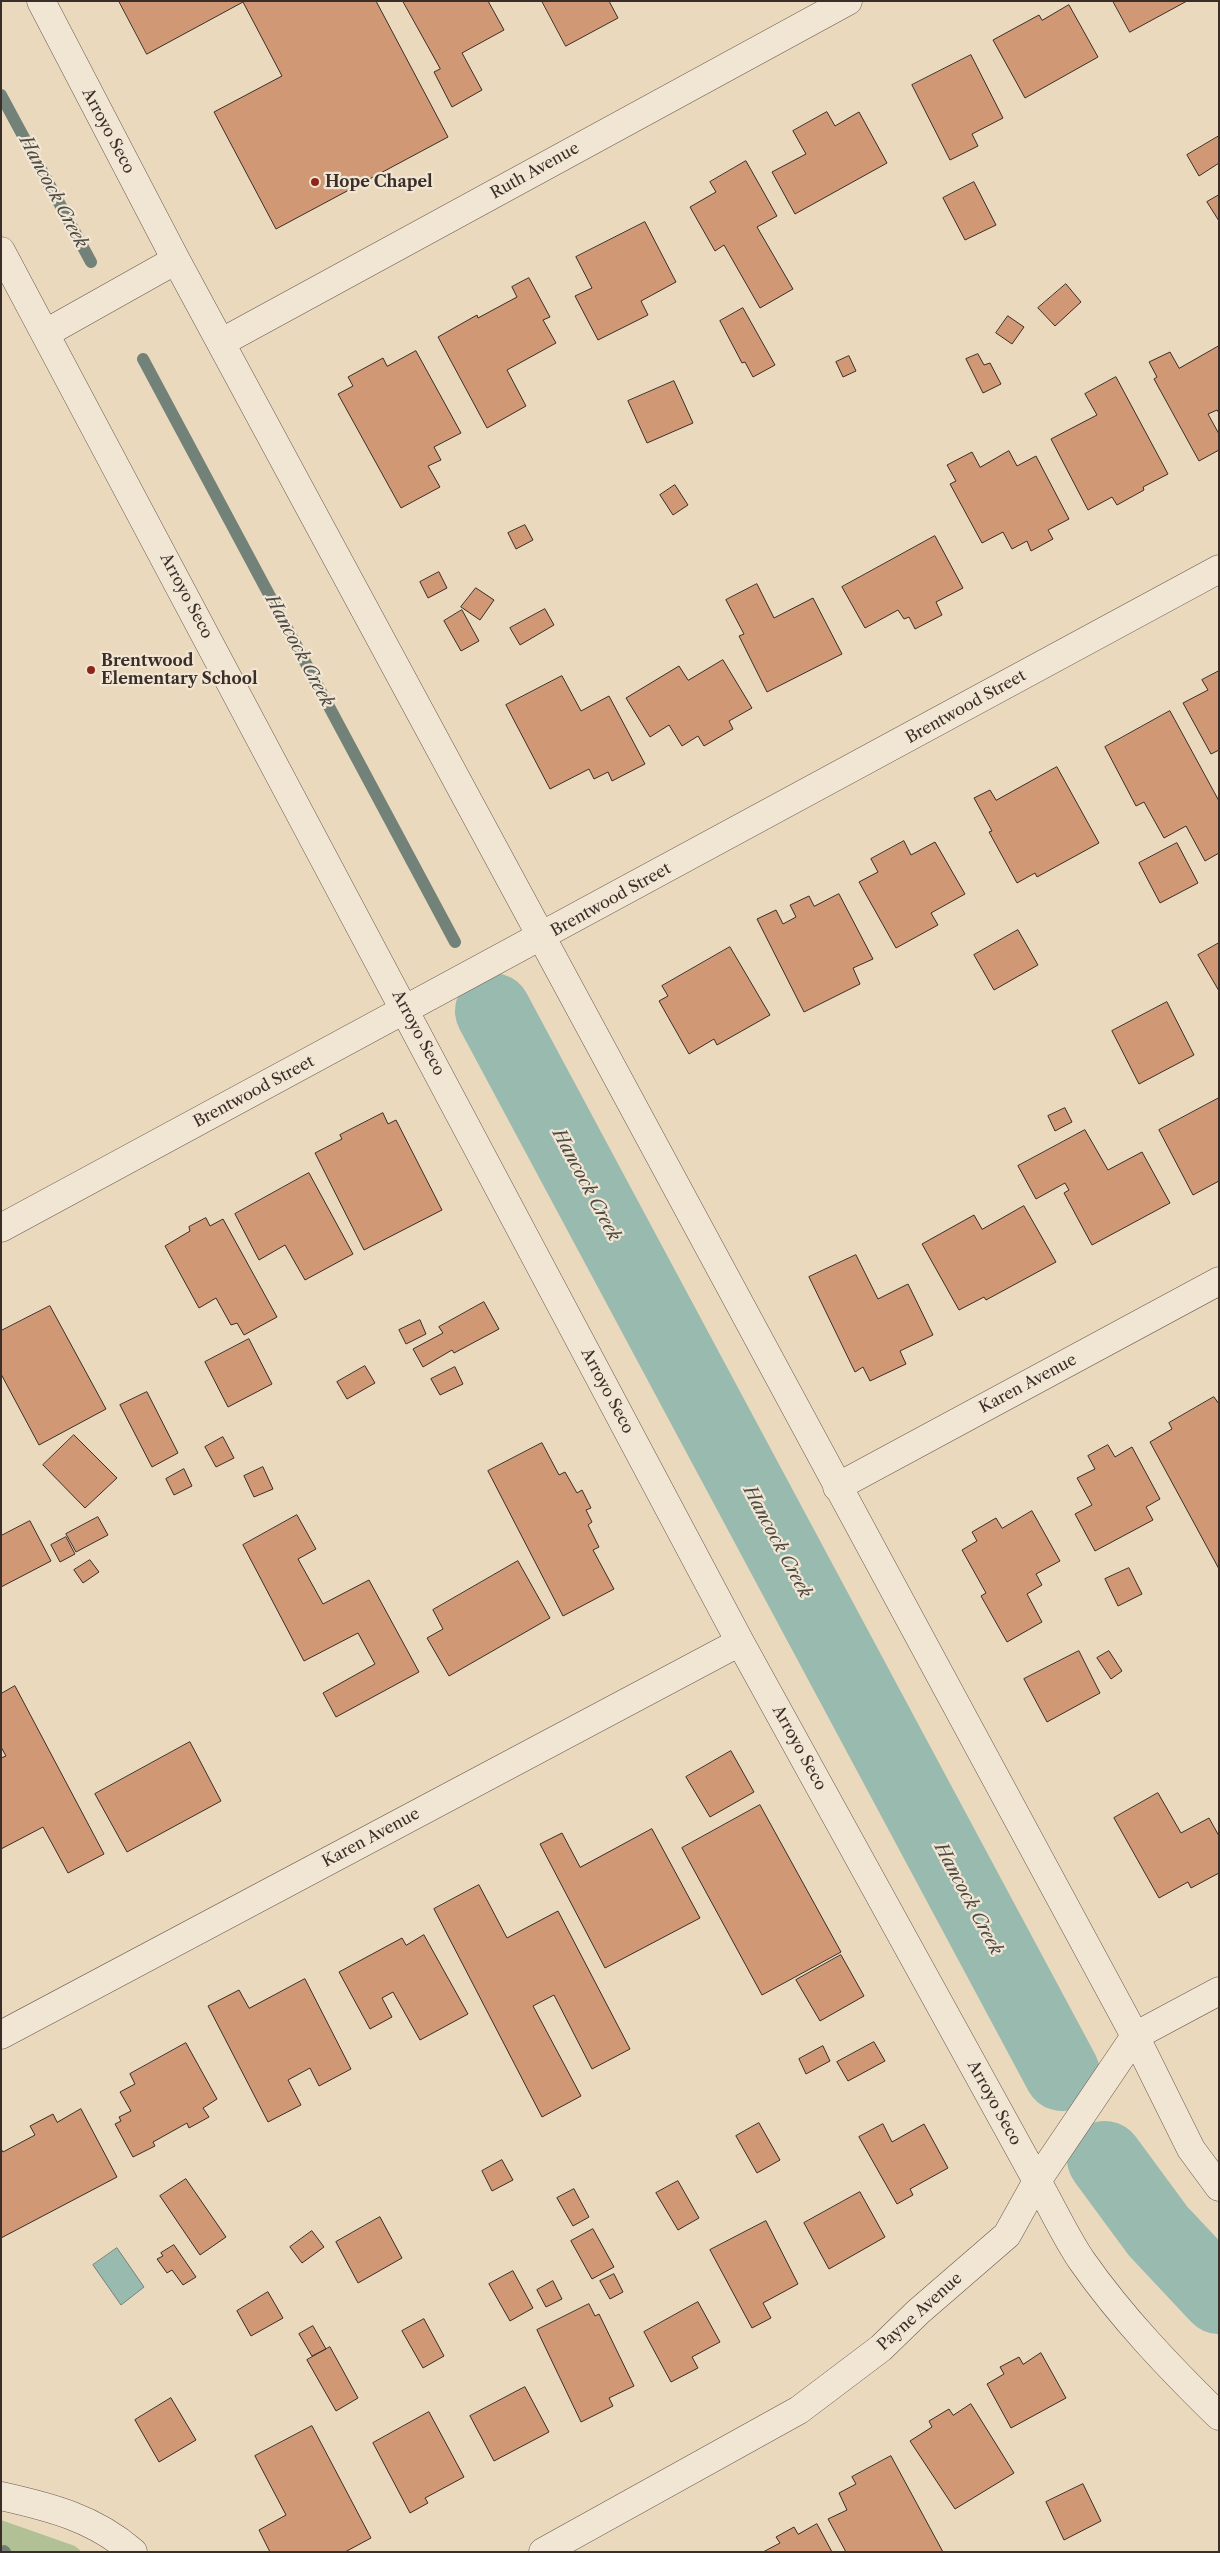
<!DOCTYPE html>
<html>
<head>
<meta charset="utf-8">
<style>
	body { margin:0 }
	#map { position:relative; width:1220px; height:2553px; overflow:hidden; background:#ead9bd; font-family:"Libre Caslon Text",serif }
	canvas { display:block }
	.frame { position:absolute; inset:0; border:2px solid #3b2e28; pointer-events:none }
</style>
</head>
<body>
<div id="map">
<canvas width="1220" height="2553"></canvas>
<div class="frame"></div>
</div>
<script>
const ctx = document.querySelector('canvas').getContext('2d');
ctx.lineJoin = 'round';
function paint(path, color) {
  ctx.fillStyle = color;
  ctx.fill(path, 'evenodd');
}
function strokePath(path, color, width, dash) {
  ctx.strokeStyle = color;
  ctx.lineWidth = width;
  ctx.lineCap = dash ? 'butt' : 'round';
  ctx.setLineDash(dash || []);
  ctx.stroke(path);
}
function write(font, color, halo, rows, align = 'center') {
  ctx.font = font + ' "Libre Caslon Text",serif';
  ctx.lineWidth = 4.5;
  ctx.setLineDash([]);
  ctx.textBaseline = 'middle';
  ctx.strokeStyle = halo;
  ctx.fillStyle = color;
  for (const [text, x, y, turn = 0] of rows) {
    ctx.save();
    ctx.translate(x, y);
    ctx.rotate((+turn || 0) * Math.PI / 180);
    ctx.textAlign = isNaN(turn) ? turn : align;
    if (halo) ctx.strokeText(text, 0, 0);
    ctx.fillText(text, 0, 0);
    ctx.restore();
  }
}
paint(new Path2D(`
	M 1,2520 L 75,2546 L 82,2552 L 1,2552 Z`), '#b1c095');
const water = new Path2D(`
	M 117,2248 L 144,2287 L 121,2305 L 93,2265 Z`);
paint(water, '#98baaf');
strokePath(water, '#738279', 1);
strokePath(new Path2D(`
	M 1,95 L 91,262
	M 143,359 L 455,942
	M 4,2551 L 5,2552`), '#738279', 12);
strokePath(new Path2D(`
	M 493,1011 L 1062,2073
	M 1105,2159 L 1158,2231 L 1219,2296`), '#98baaf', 76);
const building = new Path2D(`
	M 119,1 L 376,1 L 448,137 L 276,229 L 214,112 L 282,76 L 243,2 L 147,54 Z
	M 403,1 L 488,1 L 504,30 L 462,53 L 482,90 L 452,107 L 434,72 L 440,69 Z
	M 542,1 L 609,1 L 618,18 L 566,46 Z
	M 1113,1 L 1187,1 L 1130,32 Z
	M 1069,5 L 1098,57 L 1025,98 L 993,40 L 1039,15 L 1042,20 Z
	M 971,55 L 1003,118 L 972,134 L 978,146 L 950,160 L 912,85 Z
	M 827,112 L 835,126 L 859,112 L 887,163 L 795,214 L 772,172 L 806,154 L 793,131 Z
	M 1219,136 L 1219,163 L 1199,176 L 1187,155 Z
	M 746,161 L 777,216 L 757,227 L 793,289 L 760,308 L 724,245 L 715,251 L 690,207 L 716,192 L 710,182 Z
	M 974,182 L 996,225 L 965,240 L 943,198 Z
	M 1219,195 L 1219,221 L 1207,202 Z
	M 645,222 L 676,282 L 641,301 L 648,315 L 598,340 L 575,296 L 592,288 L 576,257 Z
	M 529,278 L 550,317 L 543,320 L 556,343 L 507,370 L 526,406 L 487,428 L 438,337 L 477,315 L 478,318 L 517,297 L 512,287 Z
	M 1066,284 L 1081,302 L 1055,326 L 1038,308 Z
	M 743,308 L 775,365 L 753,377 L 745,362 L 742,363 L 720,321 Z
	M 1008,316 L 1024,327 L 1012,344 L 996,333 Z
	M 1219,346 L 1219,413 L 1217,410 L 1208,414 L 1219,434 L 1219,450 L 1199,461 L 1154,379 L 1157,377 L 1149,362 L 1170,352 L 1179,368 Z
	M 416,351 L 461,433 L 434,447 L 441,460 L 428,466 L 440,487 L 401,508 L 338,394 L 353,386 L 348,377 L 383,358 L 387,366 Z
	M 978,354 L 984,365 L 990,363 L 1001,384 L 983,393 L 966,359 Z
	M 849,356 L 856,371 L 843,377 L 836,362 Z
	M 1116,377 L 1168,474 L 1143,487 L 1144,490 L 1117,505 L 1112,497 L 1088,510 L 1051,439 L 1097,415 L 1085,394 Z
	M 674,381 L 693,423 L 647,443 L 628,401 Z
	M 1009,451 L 1017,466 L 1036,456 L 1069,519 L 1048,530 L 1053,539 L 1031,551 L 1027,541 L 1012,549 L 1003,532 L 982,543 L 950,484 L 956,481 L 947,465 L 972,452 L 980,467 Z
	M 675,485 L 688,505 L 673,515 L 660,495 Z
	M 525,525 L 533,540 L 516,549 L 508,533 Z
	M 935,536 L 963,588 L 936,602 L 942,615 L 915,629 L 909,617 L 904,619 L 898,610 L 865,628 L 842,587 Z
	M 439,572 L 447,588 L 428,598 L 420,582 Z
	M 757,584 L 774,618 L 813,598 L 842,654 L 767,692 L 739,636 L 744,634 L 726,600 Z
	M 476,588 L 494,600 L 480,620 L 461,607 Z
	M 545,609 L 554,625 L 520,645 L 510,628 Z
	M 462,610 L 479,641 L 461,651 L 444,621 Z
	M 723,660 L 752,708 L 729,721 L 733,729 L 704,746 L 698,736 L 682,746 L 669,725 L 650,737 L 626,698 L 679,666 L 688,680 Z
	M 1219,671 L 1219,750 L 1211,754 L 1183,703 L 1208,690 L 1202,680 Z
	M 562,676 L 581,711 L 609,696 L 645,764 L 612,781 L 608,772 L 594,779 L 589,769 L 550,789 L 506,705 Z
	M 1170,711 L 1219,801 L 1219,853 L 1205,861 L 1186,826 L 1164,838 L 1144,802 L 1136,806 L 1105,747 Z
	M 1057,767 L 1099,843 L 1037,877 L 1035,873 L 1017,883 L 989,832 L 992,831 L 974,798 L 990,790 L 996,800 Z
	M 904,841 L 911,855 L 935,842 L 965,894 L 931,913 L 938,925 L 896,948 L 859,882 L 878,872 L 871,859 Z
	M 1177,843 L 1198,883 L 1160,903 L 1139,863 Z
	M 839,894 L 873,959 L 853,968 L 860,984 L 804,1012 L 757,919 L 776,910 L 783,924 L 796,917 L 790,905 L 809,896 L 814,906 Z
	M 1018,930 L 1038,965 L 994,990 L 974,955 Z
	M 1219,943 L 1219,991 L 1198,955 Z
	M 730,947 L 770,1015 L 717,1045 L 714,1039 L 689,1054 L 659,1001 L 668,996 L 662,986 Z
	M 1167,1002 L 1194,1055 L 1139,1084 L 1112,1031 Z
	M 1219,1098 L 1219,1181 L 1193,1195 L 1159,1130 Z
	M 1065,1108 L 1072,1122 L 1055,1131 L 1048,1116 Z
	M 383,1113 L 388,1124 L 396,1120 L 442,1210 L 364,1250 L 315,1153 L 342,1139 L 340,1135 Z
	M 1085,1130 L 1108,1170 L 1142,1152 L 1170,1203 L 1092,1245 L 1064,1193 L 1069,1190 L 1065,1183 L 1036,1199 L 1018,1166 Z
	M 309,1173 L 353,1254 L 305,1280 L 285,1245 L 259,1260 L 235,1214 Z
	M 1024,1206 L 1056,1262 L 986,1300 L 984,1297 L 959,1310 L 922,1244 L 974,1215 L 982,1229 Z
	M 206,1218 L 210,1226 L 223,1219 L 277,1317 L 244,1335 L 237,1323 L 231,1325 L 216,1298 L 199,1308 L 165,1246 L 190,1231 L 189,1227 Z
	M 856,1255 L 878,1299 L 908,1284 L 933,1335 L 900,1351 L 906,1364 L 870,1381 L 863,1367 L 855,1372 L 809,1277 Z
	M 484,1302 L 499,1329 L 454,1353 L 452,1350 L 423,1367 L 413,1349 L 443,1333 L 439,1327 Z
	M 50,1306 L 106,1409 L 39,1445 L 1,1374 L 1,1331 Z
	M 420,1320 L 426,1334 L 406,1344 L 399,1330 Z
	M 249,1339 L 272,1384 L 228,1407 L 205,1362 Z
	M 365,1366 L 375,1383 L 347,1399 L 337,1382 Z
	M 455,1367 L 463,1384 L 440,1395 L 431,1379 Z
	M 147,1392 L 178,1453 L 152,1467 L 120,1405 Z
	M 1214,1397 L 1219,1404 L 1219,1569 L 1150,1442 L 1172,1429 L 1169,1423 Z
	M 74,1435 L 117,1478 L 85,1508 L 43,1465 Z
	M 223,1437 L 234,1458 L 216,1467 L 205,1447 Z
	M 542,1443 L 559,1475 L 565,1472 L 577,1493 L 582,1490 L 591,1508 L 586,1510 L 592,1522 L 588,1525 L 599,1547 L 593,1550 L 614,1589 L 563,1616 L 488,1471 Z
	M 1108,1445 L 1115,1457 L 1132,1447 L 1160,1499 L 1146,1507 L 1153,1520 L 1095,1551 L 1075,1514 L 1092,1505 L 1077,1478 L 1095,1469 L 1088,1456 Z
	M 263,1467 L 273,1489 L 254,1497 L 244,1476 Z
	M 184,1469 L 192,1486 L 174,1495 L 166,1479 Z
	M 1032,1511 L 1060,1561 L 1036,1574 L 1042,1585 L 1027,1594 L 1042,1622 L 1007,1642 L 981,1596 L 986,1593 L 962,1550 L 977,1541 L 972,1532 L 996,1518 L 1002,1528 Z
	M 297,1515 L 316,1549 L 298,1559 L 323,1604 L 369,1580 L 419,1672 L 336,1717 L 323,1693 L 375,1664 L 358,1633 L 304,1661 L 243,1545 Z
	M 98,1517 L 108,1535 L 76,1552 L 66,1534 Z
	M 30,1521 L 51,1561 L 1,1587 L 1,1536 Z
	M 66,1537 L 75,1554 L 60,1562 L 51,1545 Z
	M 90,1560 L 99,1572 L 83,1583 L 74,1570 Z
	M 518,1561 L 550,1618 L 449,1676 L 427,1638 L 443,1629 L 433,1610 Z
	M 1129,1568 L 1142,1594 L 1118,1606 L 1105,1579 Z
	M 1079,1651 L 1100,1693 L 1047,1722 L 1024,1679 Z
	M 1109,1651 L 1122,1671 L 1111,1679 L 1097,1658 Z
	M 15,1686 L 104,1854 L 68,1873 L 43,1827 L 1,1849 L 1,1758 L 6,1756 L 1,1747 L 1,1694 Z
	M 190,1742 L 221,1801 L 127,1852 L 95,1794 Z
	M 731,1751 L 754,1792 L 710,1817 L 686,1777 Z
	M 1158,1793 L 1181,1833 L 1209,1818 L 1219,1836 L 1219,1873 L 1191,1888 L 1188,1882 L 1159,1898 L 1114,1818 Z
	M 760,1805 L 841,1952 L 762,1995 L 682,1848 Z
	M 652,1829 L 700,1918 L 605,1968 L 540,1844 L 562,1833 L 580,1867 Z
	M 479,1885 L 507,1938 L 558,1911 L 630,2049 L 592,2069 L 554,1995 L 533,2006 L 581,2096 L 542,2117 L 434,1909 Z
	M 424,1935 L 468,2014 L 420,2040 L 393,1992 L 382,1998 L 392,2017 L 370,2029 L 339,1972 L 402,1938 L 406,1945 Z
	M 841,1955 L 864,1996 L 820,2021 L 796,1980 Z
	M 305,1979 L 351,2069 L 319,2086 L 310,2068 L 288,2080 L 301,2105 L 268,2122 L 208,2006 L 239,1990 L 249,2008 Z
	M 874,2042 L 885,2061 L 848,2081 L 837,2062 Z
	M 186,2043 L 217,2099 L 203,2108 L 209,2117 L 189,2128 L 187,2123 L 153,2142 L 155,2146 L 133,2157 L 115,2124 L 121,2121 L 119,2117 L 131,2111 L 120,2092 L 135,2084 L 130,2074 Z
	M 823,2046 L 830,2061 L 806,2074 L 799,2059 Z
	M 81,2109 L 117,2177 L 1,2238 L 1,2149 L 3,2152 L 35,2135 L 30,2126 L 53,2114 L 57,2122 Z
	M 759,2123 L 780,2160 L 757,2173 L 736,2136 Z
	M 883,2124 L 892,2142 L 924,2124 L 948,2168 L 910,2189 L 913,2195 L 897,2204 L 859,2137 Z
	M 502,2160 L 513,2180 L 492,2191 L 482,2171 Z
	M 186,2179 L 226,2237 L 200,2255 L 160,2196 Z
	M 678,2181 L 699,2218 L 678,2230 L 656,2193 Z
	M 574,2189 L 589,2217 L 573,2226 L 557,2198 Z
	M 860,2192 L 885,2237 L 829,2269 L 804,2223 Z
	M 380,2217 L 402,2258 L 358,2283 L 336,2242 Z
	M 766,2221 L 798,2284 L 763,2303 L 771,2318 L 752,2328 L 710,2250 Z
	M 593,2229 L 614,2267 L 592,2279 L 571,2241 Z
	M 312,2231 L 324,2247 L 302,2263 L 290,2247 Z
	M 174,2245 L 196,2277 L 183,2285 L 172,2270 L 167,2273 L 157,2259 L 163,2256 L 161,2253 Z
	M 513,2271 L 533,2308 L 510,2321 L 489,2284 Z
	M 614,2274 L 623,2292 L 610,2299 L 600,2281 Z
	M 553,2281 L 562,2299 L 546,2307 L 537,2290 Z
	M 268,2292 L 283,2318 L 251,2336 L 237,2311 Z
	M 698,2302 L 720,2342 L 692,2357 L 698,2368 L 671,2382 L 644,2332 Z
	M 589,2304 L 595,2316 L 599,2314 L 634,2386 L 609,2398 L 613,2406 L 581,2422 L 537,2330 Z
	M 424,2319 L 444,2356 L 423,2368 L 402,2331 Z
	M 313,2326 L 326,2349 L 312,2356 L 299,2334 Z
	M 330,2347 L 358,2398 L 336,2411 L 307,2360 Z
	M 1041,2353 L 1066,2398 L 1011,2428 L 987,2384 L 1004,2374 L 1000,2367 L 1019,2357 L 1023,2364 Z
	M 525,2387 L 549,2432 L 494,2461 L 470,2416 Z
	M 171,2398 L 196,2440 L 159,2462 L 135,2420 Z
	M 971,2404 L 1014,2473 L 955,2509 L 910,2441 L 932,2427 L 929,2421 L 949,2409 L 953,2415 Z
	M 429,2412 L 464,2477 L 425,2498 L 428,2503 L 410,2513 L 373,2443 Z
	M 312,2426 L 371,2538 L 345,2552 L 270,2552 L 259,2530 L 286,2515 L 255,2456 Z
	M 891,2456 L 943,2552 L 846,2552 L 828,2519 L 847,2510 L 839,2493 L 856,2484 L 852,2477 Z
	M 1083,2484 L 1101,2521 L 1064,2540 L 1046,2502 Z
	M 817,2524 L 832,2552 L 763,2552 L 780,2543 L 776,2537 L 794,2527 L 798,2534 Z`);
paint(building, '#d09875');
strokePath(building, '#3b2e28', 1);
const minor = new Path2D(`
	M 41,1 L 176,260 L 1135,2036 L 1191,2149 L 1219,2187
	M 1,251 L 740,1642 L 1037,2181 C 1052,2207 1065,2236 1082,2261 C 1122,2318 1169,2367 1219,2416
	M 46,333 L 176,260
	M 222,342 L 848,1
	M 1,1228 L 1219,569
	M 837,1487 L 1219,1281
	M 1,2035 L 740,1642
	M 1,2496 C 50,2507 94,2518 133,2552
	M 543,2552 L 799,2410 L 881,2348 L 918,2312 L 1007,2235 L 1037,2181 L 1135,2036 L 1219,1991`);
strokePath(minor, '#67594d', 29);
strokePath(minor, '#f1e6d4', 28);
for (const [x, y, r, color] of [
	[315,182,5,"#8f2418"],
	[91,670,5,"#8f2418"]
]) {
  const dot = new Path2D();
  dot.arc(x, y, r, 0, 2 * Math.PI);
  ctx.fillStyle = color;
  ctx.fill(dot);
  strokePath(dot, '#f1e6d4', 2);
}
write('16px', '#3b2e28', '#f1e6d4', [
	["Arroyo Seco",108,131,62],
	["Ruth Avenue",535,171,-29],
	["Arroyo Seco",186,596,62],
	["Brentwood Street",966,707,-29],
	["Brentwood Street",611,900,-29],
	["Arroyo Seco",418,1033,62],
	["Brentwood Street",254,1092,-28],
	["Karen Avenue",1028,1384,-28],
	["Arroyo Seco",607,1391,62],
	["Arroyo Seco",799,1748,61],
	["Karen Avenue",371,1838,-28],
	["Arroyo Seco",994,2103,61],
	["Payne Avenue",920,2312,-42]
]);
write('bold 16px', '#3b2e28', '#f1e6d4', [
	["Hope Chapel",325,182],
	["Brentwood",101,661],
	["Elementary School",101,679]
], 'left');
write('italic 18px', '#4e4a43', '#f1e6d4', [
	["Hancock Creek",53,192,62],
	["Hancock Creek",299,651,62],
	["Hancock Creek",586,1185,62],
	["Hancock Creek",777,1542,62],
	["Hancock Creek",968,1899,62]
]);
</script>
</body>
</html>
